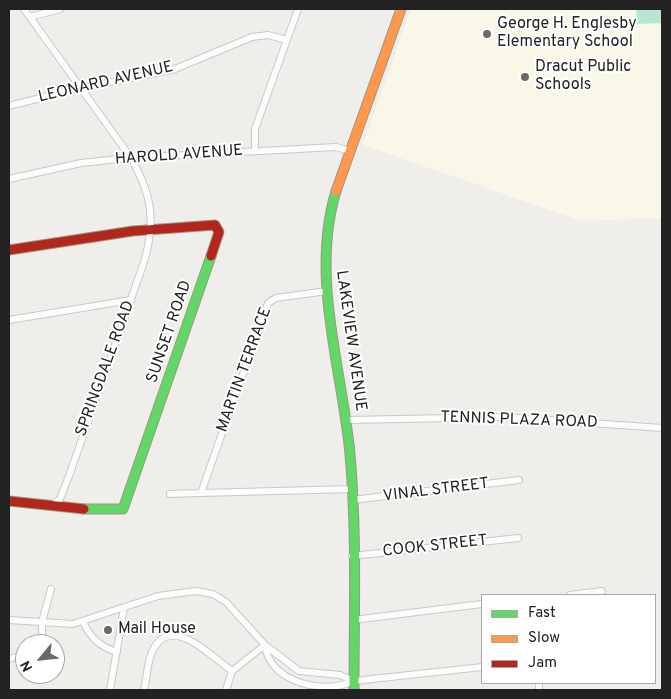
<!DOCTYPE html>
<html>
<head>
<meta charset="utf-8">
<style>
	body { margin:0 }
	#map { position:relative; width:671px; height:699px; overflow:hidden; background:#f0eeeb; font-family:Overpass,sans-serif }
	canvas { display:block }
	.frame { position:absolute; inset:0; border:10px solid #222; pointer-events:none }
	.legend { position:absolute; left:481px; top:594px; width:175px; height:90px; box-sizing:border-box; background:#fff; border:1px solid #a7a7a7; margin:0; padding:6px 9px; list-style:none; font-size:15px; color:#222 }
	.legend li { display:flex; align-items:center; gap:10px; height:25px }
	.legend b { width:25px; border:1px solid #a7a7a7 }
	.north { position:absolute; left:15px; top:634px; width:50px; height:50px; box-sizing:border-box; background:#fff; border:1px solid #a7a7a7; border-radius:50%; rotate:242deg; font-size:14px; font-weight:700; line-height:20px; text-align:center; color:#222 }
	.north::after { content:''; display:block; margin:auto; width:18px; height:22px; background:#6a6968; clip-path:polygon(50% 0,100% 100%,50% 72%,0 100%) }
</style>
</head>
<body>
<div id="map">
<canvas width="671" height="699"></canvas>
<div class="frame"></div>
<ul class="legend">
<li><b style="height:6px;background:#63d668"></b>Fast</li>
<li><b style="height:6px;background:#ff974d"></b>Slow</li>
<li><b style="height:6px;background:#b3261e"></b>Jam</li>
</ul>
<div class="north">N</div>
</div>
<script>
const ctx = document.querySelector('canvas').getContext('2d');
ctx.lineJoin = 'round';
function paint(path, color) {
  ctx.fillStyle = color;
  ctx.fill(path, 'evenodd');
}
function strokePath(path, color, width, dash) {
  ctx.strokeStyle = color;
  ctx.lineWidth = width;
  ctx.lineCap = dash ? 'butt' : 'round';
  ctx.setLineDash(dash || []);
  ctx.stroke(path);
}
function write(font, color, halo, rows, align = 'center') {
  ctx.font = font + ' Overpass,sans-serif';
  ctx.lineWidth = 4;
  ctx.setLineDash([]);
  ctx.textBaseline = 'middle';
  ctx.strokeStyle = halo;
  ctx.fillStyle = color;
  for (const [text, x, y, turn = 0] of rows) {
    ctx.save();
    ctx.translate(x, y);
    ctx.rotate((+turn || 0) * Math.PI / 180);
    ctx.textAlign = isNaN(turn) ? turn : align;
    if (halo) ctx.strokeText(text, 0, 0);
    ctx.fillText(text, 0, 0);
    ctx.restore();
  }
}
paint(new Path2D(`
	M 411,9 L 662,9 L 662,218 L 581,221 L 363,145 Z`), '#f8f7e8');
paint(new Path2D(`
	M 636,9 L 662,9 L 662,23 L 637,24 Z`), '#b7e6d2');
const street = new Path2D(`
	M 24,9 L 131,158 C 152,195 156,221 144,262 L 69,476 L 60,499 L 52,505
	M 30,17 L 60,9
	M 9,106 L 68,91 L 175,69 L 252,37 L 268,35 L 287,40
	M 255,151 L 255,129 L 298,9
	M 9,179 L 81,163 L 128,158 L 336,147 L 350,151
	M 327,291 L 276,298 L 268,303 L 201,493 L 352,489
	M 9,320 L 131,300
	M 346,420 L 505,417 L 662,428
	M 170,494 L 201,493
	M 352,500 L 519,480
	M 352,556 L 518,538
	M 570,595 L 602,591
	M 9,620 L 73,624 L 158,596 L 196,591 L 213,594 L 226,602 L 265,645 L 299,671 L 340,675 L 354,681
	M 353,620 L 482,604
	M 83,621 C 89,637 100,647 117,652
	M 37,644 L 42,637 L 42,622 L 51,589
	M 265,645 C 269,683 325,695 354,681 L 482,667
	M 9,659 L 25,654
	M 539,683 L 539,690
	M 110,690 L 124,608
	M 144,690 C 147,678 147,663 152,652 C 170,611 213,658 232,671
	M 226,690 L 232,671 L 265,645`);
const fast = new Path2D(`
	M 336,191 C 310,277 342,368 350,454 C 357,533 354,612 354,690
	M 84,509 L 123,509 L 211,256`);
const slow = new Path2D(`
	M 336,191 L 401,9`);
const jam = new Path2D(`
	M 9,250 L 133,231 L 215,225 L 219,232 L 211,256
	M 9,501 L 84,509`);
strokePath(street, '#c9c8c7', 8);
strokePath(fast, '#999a82', 11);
strokePath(slow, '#999a82', 11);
strokePath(jam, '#999a82', 11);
strokePath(street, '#fdfcfc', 6);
strokePath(fast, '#63d668', 9);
strokePath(slow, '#ff974d', 9);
strokePath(jam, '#b3261e', 9);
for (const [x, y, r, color] of [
	[487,34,5,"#6a6968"],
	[525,77,5,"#6a6968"],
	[108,630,5,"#6a6968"]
]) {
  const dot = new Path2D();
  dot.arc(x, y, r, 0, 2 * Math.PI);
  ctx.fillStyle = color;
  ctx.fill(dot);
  strokePath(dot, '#fff', 2);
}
write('16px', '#222', '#fff', [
	["George H. Englesby",497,25],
	["Elementary School",497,43],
	["Dracut Public",535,68],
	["Schools",535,86],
	["Mail House",118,630]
], 'left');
write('16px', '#222', '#fff', [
	["LEONARD AVENUE",106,83,-13],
	["HAROLD AVENUE",179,156,-4],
	["SUNSET ROAD",170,332,-71],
	["LAKEVIEW AVENUE",350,341,82],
	["SPRINGDALE ROAD",106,369,-70],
	["MARTIN TERRACE",245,370,-70],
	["TENNIS PLAZA ROAD",519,421,2],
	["VINAL STREET",436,491,-7],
	["COOK STREET",435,547,-6]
]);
</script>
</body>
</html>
